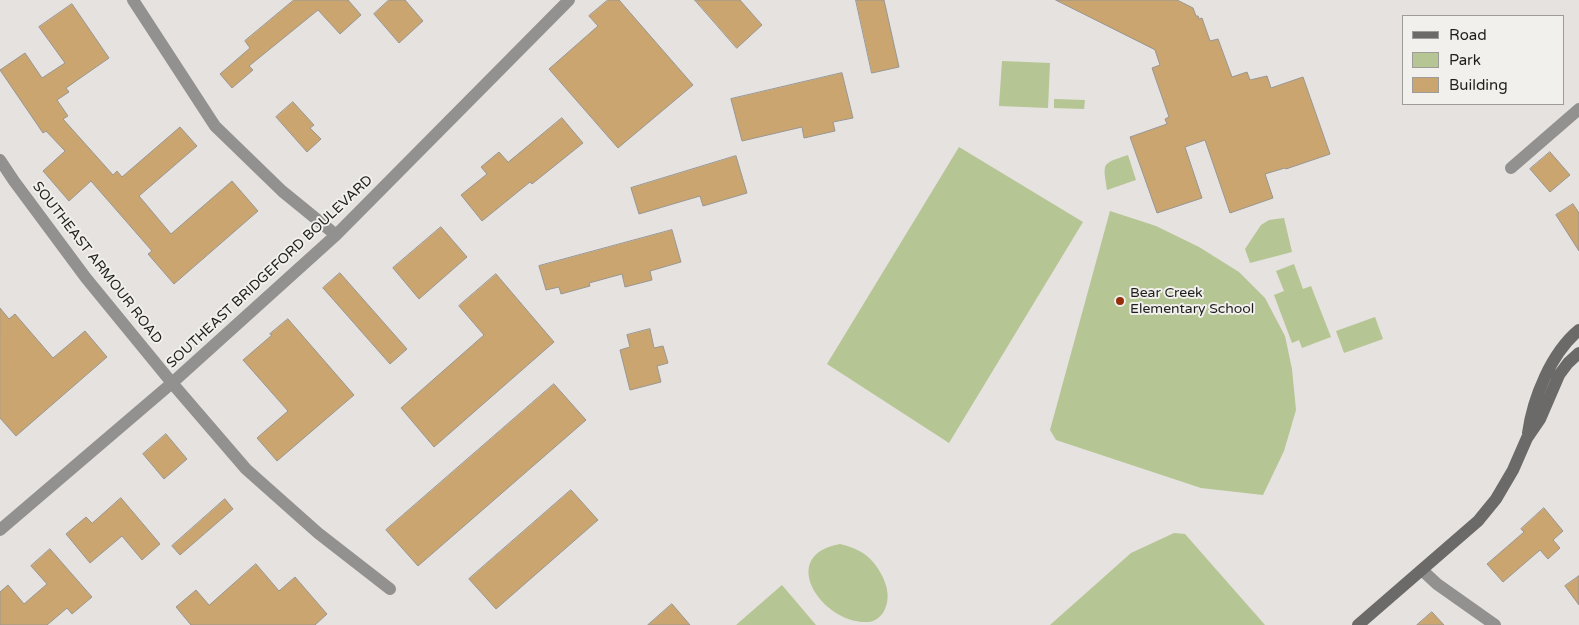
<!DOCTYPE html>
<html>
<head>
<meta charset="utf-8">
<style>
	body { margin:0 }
	#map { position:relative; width:1579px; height:625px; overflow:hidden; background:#e5e2df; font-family:"Varela Round",sans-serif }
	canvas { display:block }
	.legend { position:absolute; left:1402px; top:15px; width:162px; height:90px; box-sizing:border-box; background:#f2f0ec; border:1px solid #9e9c99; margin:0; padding:6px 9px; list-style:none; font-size:15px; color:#1f1e1d }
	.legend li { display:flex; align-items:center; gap:10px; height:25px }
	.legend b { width:25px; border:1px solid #9e9c99 }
</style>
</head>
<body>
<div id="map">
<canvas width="1579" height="625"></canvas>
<ul class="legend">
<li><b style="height:6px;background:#6c6a68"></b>Road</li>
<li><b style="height:14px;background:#b5c593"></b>Park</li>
<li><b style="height:14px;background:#cba56f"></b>Building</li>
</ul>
</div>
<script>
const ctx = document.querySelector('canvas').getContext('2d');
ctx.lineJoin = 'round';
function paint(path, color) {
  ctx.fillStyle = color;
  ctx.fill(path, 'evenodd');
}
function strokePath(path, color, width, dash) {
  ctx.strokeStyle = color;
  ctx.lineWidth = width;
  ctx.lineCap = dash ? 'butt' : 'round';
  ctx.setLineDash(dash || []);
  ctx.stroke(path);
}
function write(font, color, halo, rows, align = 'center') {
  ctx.font = font + ' "Varela Round",sans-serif';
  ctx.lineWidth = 4;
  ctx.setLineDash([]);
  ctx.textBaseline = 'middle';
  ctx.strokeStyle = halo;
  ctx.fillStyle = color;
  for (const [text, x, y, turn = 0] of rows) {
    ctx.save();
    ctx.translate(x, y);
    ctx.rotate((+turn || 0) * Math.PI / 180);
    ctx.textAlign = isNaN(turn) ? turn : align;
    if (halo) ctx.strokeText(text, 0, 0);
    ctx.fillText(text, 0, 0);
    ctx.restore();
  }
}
paint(new Path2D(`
	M 1002,61 L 1050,63 L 1048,108 L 999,106 Z
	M 1054,99 L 1085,100 L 1084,109 L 1054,108 Z
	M 959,147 L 1083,222 L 949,443 L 827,364 Z
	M 1128,155 L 1136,180 L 1107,190 C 1103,162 1101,164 1128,155 Z
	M 1110,211 L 1156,226 L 1199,247 L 1239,272 L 1265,298 L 1285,336 L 1292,369 L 1296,410 L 1284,451 L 1263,495 L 1201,488 L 1056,440 L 1050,430 Z
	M 1284,218 L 1292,252 L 1250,263 L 1245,249 L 1261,225 L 1269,220 Z
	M 1294,264 L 1303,289 L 1311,286 L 1331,337 L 1302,348 L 1299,340 L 1292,343 L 1274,295 L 1284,291 L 1276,271 Z
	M 1375,317 L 1383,339 L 1344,353 L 1336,331 Z
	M 1174,533 L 1185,534 L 1265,625 L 1050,625 L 1131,553 Z
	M 840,544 C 853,547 865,552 873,562 C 884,575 893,595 884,611 C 881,617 875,621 869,622 C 822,625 776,555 840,544 Z
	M 782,585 L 816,625 L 736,625 Z`), '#b5c593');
const building = new Path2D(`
	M 294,0 L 348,0 L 361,15 L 340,34 L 318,10 L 249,66 L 253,70 L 232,88 L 220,74 L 250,48 L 245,41 Z
	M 389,0 L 405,0 L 423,21 L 399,43 L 374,14 Z
	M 608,0 L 619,0 L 693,85 L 618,148 L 549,69 L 598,26 L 589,16 Z
	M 695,0 L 740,0 L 762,25 L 737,48 Z
	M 856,0 L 884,0 L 899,67 L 872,73 Z
	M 1056,0 L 1177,0 L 1193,8 L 1196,16 L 1198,16 L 1199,19 L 1202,18 L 1210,41 L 1218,39 L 1232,77 L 1247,72 L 1250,80 L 1267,76 L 1271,88 L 1303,77 L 1330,154 L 1286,169 L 1285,168 L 1265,174 L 1273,198 L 1230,213 L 1205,140 L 1185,147 L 1202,198 L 1157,213 L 1130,137 L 1167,124 L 1165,119 L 1169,117 L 1152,68 L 1160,65 L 1155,50 Z
	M 72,4 L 109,58 L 66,88 L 69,92 L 57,100 L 68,116 L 63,119 L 113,175 L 117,171 L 122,177 L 180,127 L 197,146 L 139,196 L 171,234 L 232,181 L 258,211 L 174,284 L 148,254 L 152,251 L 91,181 L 69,201 L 43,171 L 65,151 L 46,131 L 43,133 L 0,70 L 25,53 L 42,78 L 65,63 L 39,27 Z
	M 842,73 L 853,118 L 833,122 L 835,131 L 804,138 L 802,127 L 742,141 L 731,99 Z
	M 293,102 L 314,125 L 310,128 L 321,139 L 307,152 L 276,117 Z
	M 562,118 L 583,143 L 532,184 L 530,182 L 482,221 L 461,195 L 487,174 L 481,167 L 499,152 L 508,162 Z
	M 1550,152 L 1570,175 L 1550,192 L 1530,169 Z
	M 736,156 L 747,193 L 703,206 L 700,196 L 639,214 L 631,188 Z
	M 1573,204 L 1579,213 L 1579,251 L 1556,215 Z
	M 441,227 L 467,257 L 419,299 L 393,268 Z
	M 672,230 L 681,262 L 650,271 L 652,280 L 625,287 L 622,274 L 589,283 L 590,286 L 561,294 L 559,287 L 546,290 L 539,266 Z
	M 340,273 L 407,349 L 390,364 L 323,288 Z
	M 496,274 L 554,342 L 434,447 L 401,408 L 484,335 L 459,306 Z
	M 0,308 L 9,319 L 15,314 L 53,358 L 85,331 L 107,357 L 16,436 L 0,418 Z
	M 288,319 L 354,395 L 277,461 L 257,438 L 288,411 L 243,360 L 272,335 L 270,334 Z
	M 650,329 L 654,348 L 663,346 L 668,363 L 657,366 L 661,382 L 630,390 L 620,350 L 630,347 L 627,335 Z
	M 554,384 L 586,420 L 418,566 L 386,530 Z
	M 166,434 L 187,459 L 164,479 L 143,454 Z
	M 571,490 L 598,520 L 496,609 L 469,579 Z
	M 121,498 L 160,544 L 142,560 L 122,536 L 90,563 L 66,534 L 86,517 L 92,523 Z
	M 225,499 L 233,509 L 180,555 L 172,546 Z
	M 1544,508 L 1563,531 L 1553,540 L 1560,548 L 1548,559 L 1540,550 L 1503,582 L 1487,564 L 1524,532 L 1521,529 Z
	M 50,549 L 92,597 L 72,614 L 67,608 L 47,625 L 0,625 L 0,592 L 8,585 L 24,604 L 47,584 L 31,566 Z
	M 256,564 L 279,591 L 295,577 L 327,614 L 315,625 L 191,625 L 176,607 L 196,590 L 209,605 Z
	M 1579,576 L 1579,605 L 1565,586 Z
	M 672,604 L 690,625 L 648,625 Z
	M 1432,612 L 1444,625 L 1417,625 Z`);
paint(building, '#cba56f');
strokePath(building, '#989692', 1);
strokePath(new Path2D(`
	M 133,0 L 215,126 L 282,191 L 336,235
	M 0,160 L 14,181 L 86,278 L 172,383 L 246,469 L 318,533 L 390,589
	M 1511,168 L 1579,109
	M 0,530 L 172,383 L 336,235 L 569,0
	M 1422,570 L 1437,584 L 1495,625`), '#939190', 12);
strokePath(new Path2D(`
	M 1528,433 C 1533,398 1551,353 1579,330
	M 1358,625 L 1478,521 L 1496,499 L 1513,470 L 1527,438 L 1540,419 L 1559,375 L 1568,363 L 1579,353`), '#6c6a68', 12);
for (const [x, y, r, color] of [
	[1120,301,5,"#952e0a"]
]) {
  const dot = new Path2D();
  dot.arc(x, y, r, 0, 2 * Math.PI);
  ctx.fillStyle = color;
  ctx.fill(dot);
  strokePath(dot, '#f2f0ec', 2);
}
write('14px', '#1f1e1d', '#f2f0ec', [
	["SOUTHEAST ARMOUR ROAD",97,263,52],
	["SOUTHEAST BRIDGEFORD BOULEVARD",270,272,-43]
]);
write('14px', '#1f1e1d', '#f2f0ec', [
	["Bear Creek",1130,293],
	["Elementary School",1130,309]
], 'left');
</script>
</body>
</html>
